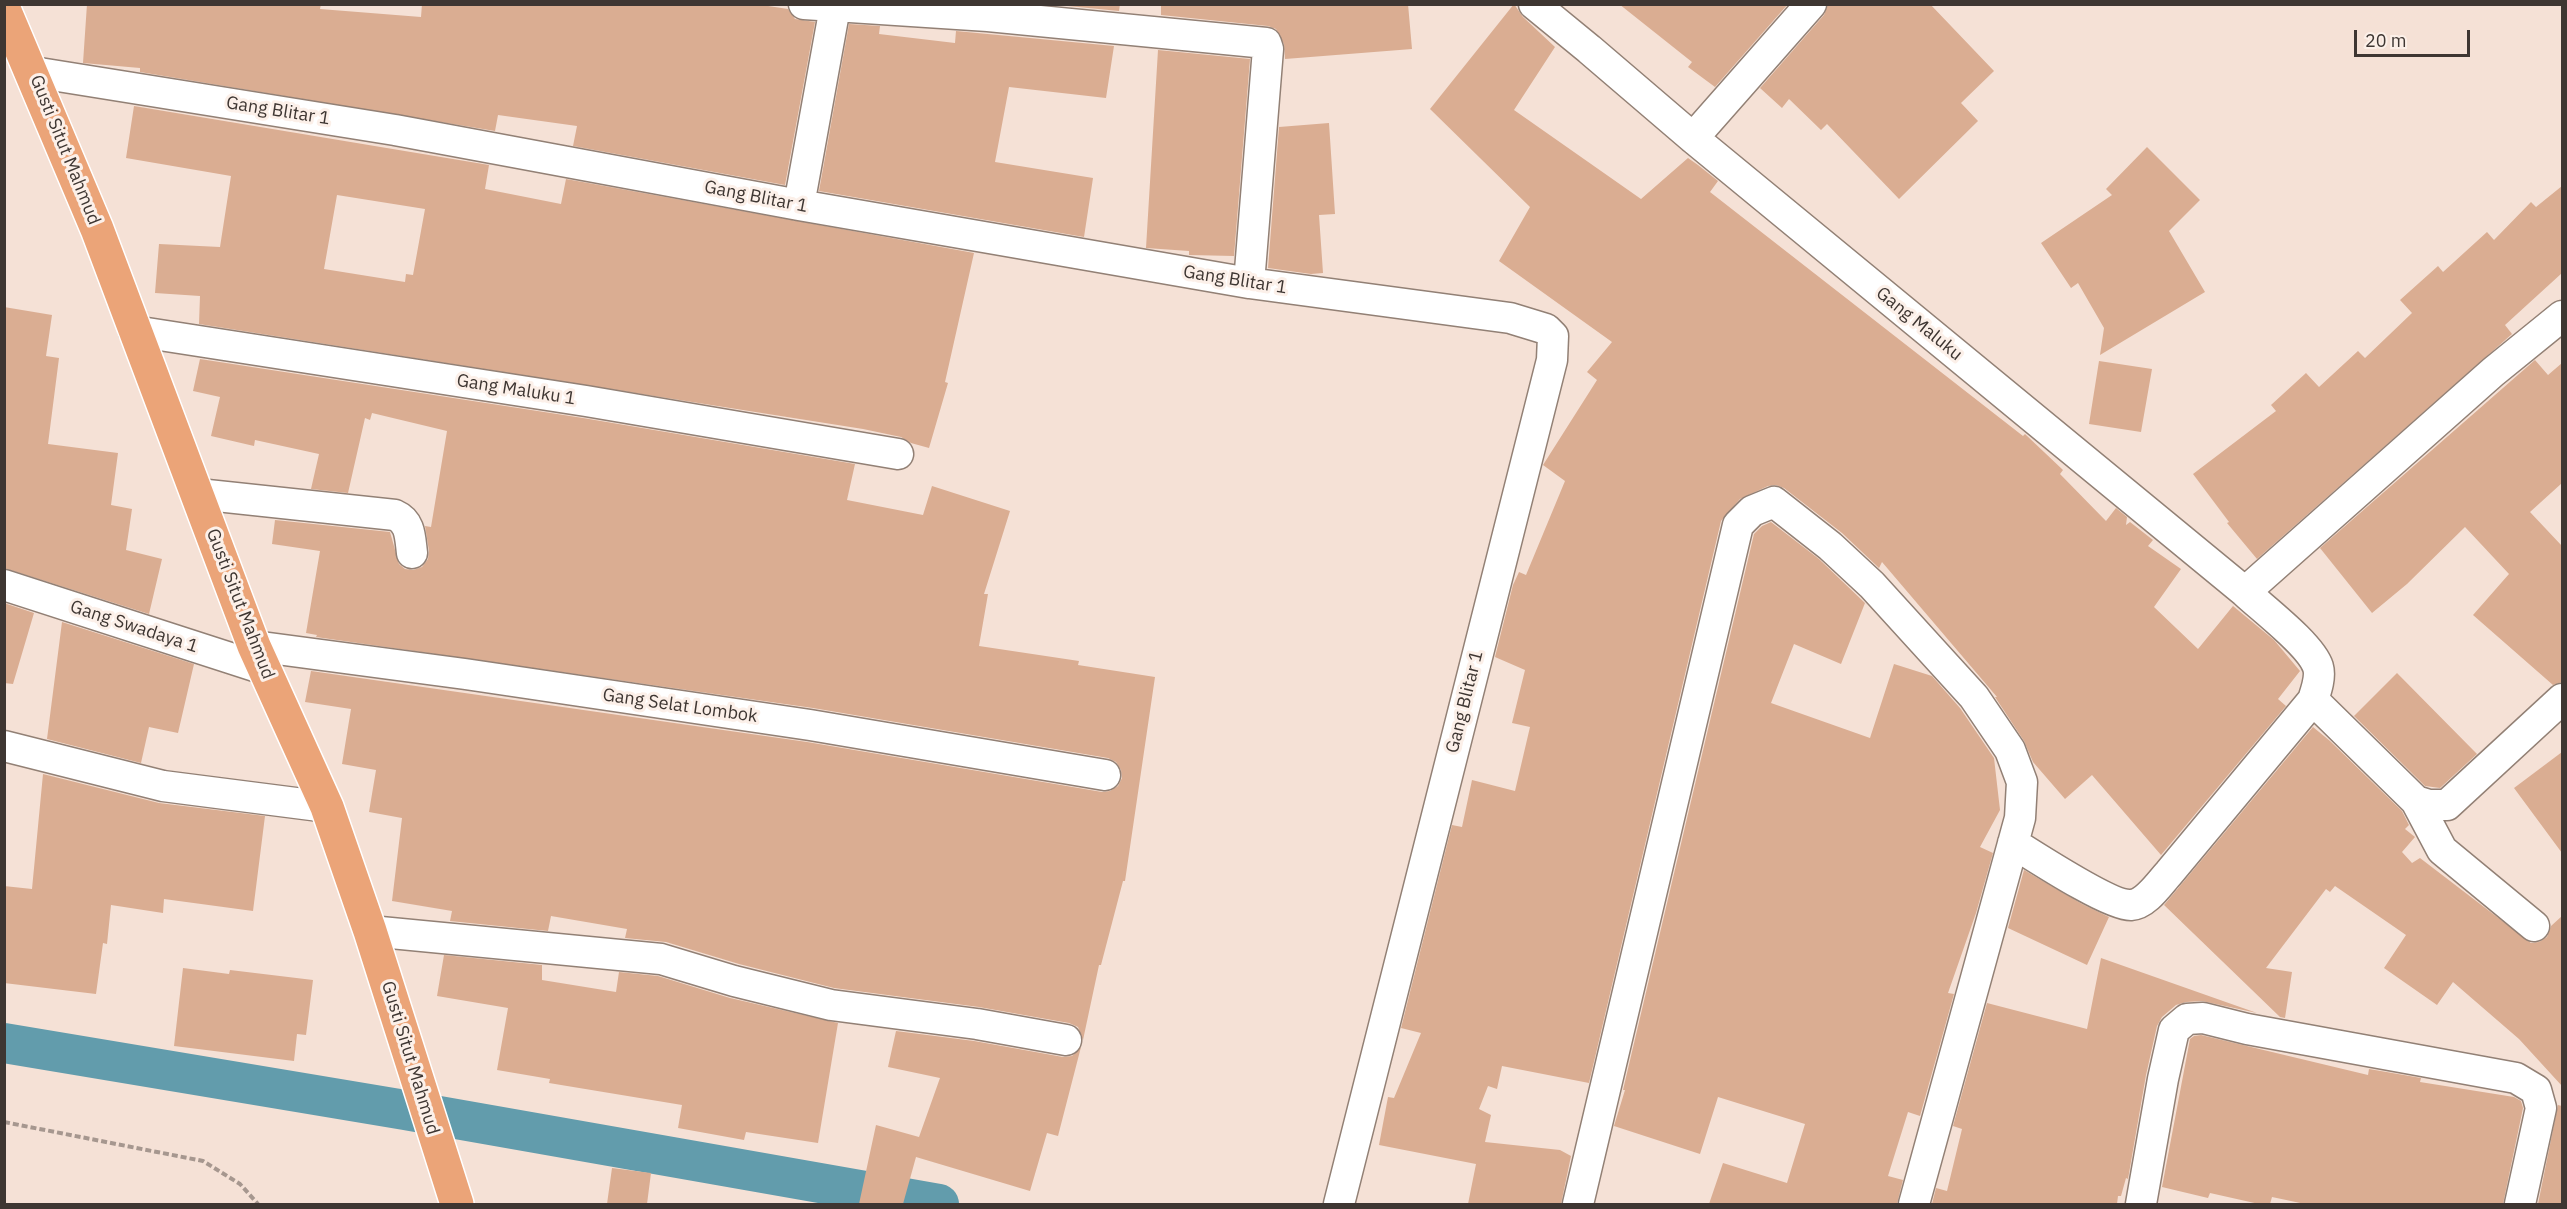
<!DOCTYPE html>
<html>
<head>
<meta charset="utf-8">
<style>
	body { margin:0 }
	#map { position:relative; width:2567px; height:1209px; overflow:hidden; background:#f5e1d6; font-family:"IBM Plex Sans",sans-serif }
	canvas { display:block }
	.frame { position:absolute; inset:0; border:6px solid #3e3632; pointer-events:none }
	.scale { position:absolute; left:2354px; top:30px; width:116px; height:27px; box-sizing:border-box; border:3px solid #3e3632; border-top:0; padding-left:8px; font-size:18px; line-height:21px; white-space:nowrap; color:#3e3632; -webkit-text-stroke:4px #fcf0e9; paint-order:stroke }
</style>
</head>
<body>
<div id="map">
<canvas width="2567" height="1209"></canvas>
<div class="frame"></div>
<div class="scale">20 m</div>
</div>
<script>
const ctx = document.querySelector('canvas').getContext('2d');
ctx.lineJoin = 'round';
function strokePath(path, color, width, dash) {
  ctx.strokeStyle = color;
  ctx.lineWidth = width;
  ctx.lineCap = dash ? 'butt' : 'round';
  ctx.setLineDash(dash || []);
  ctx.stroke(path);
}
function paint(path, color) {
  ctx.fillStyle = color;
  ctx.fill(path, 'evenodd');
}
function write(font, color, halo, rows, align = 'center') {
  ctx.font = font + ' "IBM Plex Sans",sans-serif';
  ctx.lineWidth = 6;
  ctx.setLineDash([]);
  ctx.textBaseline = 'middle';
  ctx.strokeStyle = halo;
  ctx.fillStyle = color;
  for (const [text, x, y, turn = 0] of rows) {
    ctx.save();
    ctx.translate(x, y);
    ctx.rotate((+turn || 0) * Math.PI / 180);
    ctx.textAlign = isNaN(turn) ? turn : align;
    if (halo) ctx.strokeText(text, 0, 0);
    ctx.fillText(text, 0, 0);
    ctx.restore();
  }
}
strokePath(new Path2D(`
	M 4,1043 L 405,1110 L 939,1204`), '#629cac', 40);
paint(new Path2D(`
	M 87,4 L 321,4 L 320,9 L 421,17 L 422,4 L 755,4 L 788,9 L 795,19 L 815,22 L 785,185 L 573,146 L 577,126 L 498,115 L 495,131 L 140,72 L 140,68 L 83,63 Z
	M 1048,4 L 1120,4 L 1119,11 Z
	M 1161,4 L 1408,4 L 1412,49 L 1285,59 L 1284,44 L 1276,29 L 1268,26 L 1161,15 Z
	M 1514,4 L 1523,17 L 1555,47 L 1514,110 L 1641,199 L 1688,158 L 1698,165 L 1718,181 L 1710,192 L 2023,436 L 2025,434 L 2063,470 L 2060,474 L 2106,521 L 2116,508 L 2127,517 L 2126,525 L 2130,522 L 2153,540 L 2148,546 L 2181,569 L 2154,607 L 2198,649 L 2233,606 L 2274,640 L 2300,671 L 2278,699 L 2286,706 L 2161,855 L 2092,775 L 2065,799 L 2033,762 L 2024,741 L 1995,697 L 1997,697 L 1882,562 L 1879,568 L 1842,533 L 1784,488 L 1776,485 L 1768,486 L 1740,499 L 1721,521 L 1589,1083 L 1502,1066 L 1497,1089 L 1488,1086 L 1479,1109 L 1491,1115 L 1485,1142 L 1560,1150 L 1571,1156 L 1561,1204 L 1468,1204 L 1476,1164 L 1379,1145 L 1388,1097 L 1394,1098 L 1421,1033 L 1401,1028 L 1452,825 L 1462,827 L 1472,780 L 1515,791 L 1530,727 L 1512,723 L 1525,670 L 1495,657 L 1513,585 L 1519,572 L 1526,575 L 1565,481 L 1543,465 L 1597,380 L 1587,372 L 1612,342 L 1499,261 L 1530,207 L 1430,109 Z
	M 1619,4 L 1788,4 L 1715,87 L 1688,67 L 1692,62 Z
	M 1828,4 L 1930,4 L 1994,71 L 1961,103 L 1978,121 L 1899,199 L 1827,124 L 1821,130 L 1789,99 L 1782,108 L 1760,88 L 1824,15 Z
	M 849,24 L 880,26 L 879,34 L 955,43 L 956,31 L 1114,46 L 1106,98 L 1009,87 L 995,162 L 1093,178 L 1084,237 L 819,191 Z
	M 1158,50 L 1250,59 L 1234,256 L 1189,255 L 1189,251 L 1146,248 Z
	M 134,106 L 489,165 L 485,189 L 561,204 L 566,179 L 974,253 L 945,382 L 948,383 L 929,448 L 911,443 L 901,437 L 863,429 L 199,324 L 200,296 L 155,293 L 159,244 L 220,247 L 231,176 L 126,158 ZM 337,195 L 425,209 L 413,275 L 406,274 L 405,282 L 324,269 Z
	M 1329,123 L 1335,214 L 1319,215 L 1323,273 L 1311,274 L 1268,268 L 1279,127 Z
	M 2147,147 L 2200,200 L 2169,231 L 2205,292 L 2100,355 L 2104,328 L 2078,283 L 2071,288 L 2041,243 L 2112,195 L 2106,189 Z
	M 2562,186 L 2562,273 L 2505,325 L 2512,334 L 2257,559 L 2227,523 L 2229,522 L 2193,474 L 2276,411 L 2271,405 L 2306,373 L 2319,387 L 2358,351 L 2365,358 L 2412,313 L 2400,300 L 2438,266 L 2443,272 L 2487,232 L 2494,240 L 2531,202 L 2536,207 Z
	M 4,307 L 52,315 L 46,356 L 59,358 L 48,444 L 118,453 L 111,505 L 132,509 L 126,550 L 162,559 L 149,614 L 4,568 Z
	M 200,359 L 583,418 L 855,464 L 847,500 L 923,515 L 932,486 L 1010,511 L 984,594 L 988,594 L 979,646 L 1079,661 L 1078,665 L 1155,677 L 1125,881 L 1123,881 L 1101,965 L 1099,965 L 1083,1040 L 1078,1027 L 1069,1023 L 979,1007 L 834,988 L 739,964 L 666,942 L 625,938 L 627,929 L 551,916 L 548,931 L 450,921 L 452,911 L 392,901 L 402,818 L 369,812 L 376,770 L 342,764 L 351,709 L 305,702 L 311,671 L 807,742 L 1102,792 L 1110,791 L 1118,786 L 1122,778 L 1121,770 L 1116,762 L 1108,758 L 813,708 L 316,637 L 317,635 L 306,633 L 320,551 L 272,544 L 275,520 L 390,532 L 399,564 L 405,569 L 413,570 L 422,567 L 428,559 L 429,551 L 425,526 L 431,527 L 447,431 L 372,413 L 370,420 L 365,418 L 348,493 L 311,489 L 319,454 L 255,440 L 254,446 L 211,436 L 220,397 L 193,391 Z
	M 2535,360 L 2548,375 L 2562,363 L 2562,483 L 2530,512 L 2562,546 L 2562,682 L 2553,685 L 2473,615 L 2509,574 L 2465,527 L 2407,584 L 2372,613 L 2320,548 Z
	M 2099,361 L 2152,369 L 2141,432 L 2089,424 Z
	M 1771,522 L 1819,559 L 1865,603 L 1841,664 L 1794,644 L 1771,703 L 1870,738 L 1894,664 L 1932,676 L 1960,708 L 1994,758 L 2000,810 L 1980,847 L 1993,853 L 1976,913 L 1948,993 L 1954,994 L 1920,1116 L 1908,1112 L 1888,1176 L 1903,1180 L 1897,1204 L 1709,1204 L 1723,1163 L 1787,1183 L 1805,1124 L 1718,1097 L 1700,1154 L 1614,1126 L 1625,1090 L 1623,1090 L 1754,534 L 1762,526 Z
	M 4,603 L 34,613 L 13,684 L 4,683 Z
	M 62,622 L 194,664 L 178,733 L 149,727 L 141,763 L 47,739 Z
	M 2397,673 L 2477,754 L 2440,788 L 2425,786 L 2354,716 Z
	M 2313,727 L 2330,741 L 2402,811 L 2409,825 L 2405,829 L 2415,837 L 2402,852 L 2412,863 L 2420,858 L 2531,943 L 2539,942 L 2547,937 L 2551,926 L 2562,916 L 2562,1086 L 2519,1039 L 2453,982 L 2437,1005 L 2384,968 L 2406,935 L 2335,886 L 2330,892 L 2326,889 L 2266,968 L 2292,972 L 2285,1018 L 2280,1017 L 2164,905 Z
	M 2562,752 L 2562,853 L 2514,788 Z
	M 43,774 L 159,803 L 265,816 L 253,911 L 164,899 L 163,913 L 111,905 L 107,944 L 103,943 L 96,994 L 4,983 L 4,886 L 32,889 Z
	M 2024,870 L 2082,904 L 2109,917 L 2087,965 L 2008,928 Z
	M 444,955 L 542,965 L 542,980 L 616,992 L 619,972 L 658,976 L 730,998 L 838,1023 L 818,1143 L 746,1132 L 744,1140 L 678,1128 L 682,1105 L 549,1083 L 550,1079 L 497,1070 L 508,1008 L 437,996 Z
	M 2101,958 L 2257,1013 L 2202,1001 L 2186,1002 L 2176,1005 L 2162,1017 L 2157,1026 L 2146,1075 L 2128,1179 L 2126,1178 L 2121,1196 L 2118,1196 L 2117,1204 L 1932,1204 L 1936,1188 L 1947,1191 L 1962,1129 L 1953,1126 L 1987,1003 L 2087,1029 Z
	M 183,968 L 229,974 L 230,970 L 313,980 L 306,1035 L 297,1034 L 294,1061 L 174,1046 Z
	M 896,1031 L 974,1041 L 1063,1057 L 1072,1056 L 1081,1047 L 1058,1136 L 1047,1133 L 1030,1191 L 916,1157 L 903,1204 L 859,1204 L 876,1125 L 919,1137 L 940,1078 L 888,1067 Z
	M 2201,1035 L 2368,1075 L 2369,1069 L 2421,1078 L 2420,1082 L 2514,1097 L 2521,1101 L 2523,1108 L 2503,1204 L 2305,1204 L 2272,1197 L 2270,1204 L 2259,1204 L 2210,1193 L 2208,1198 L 2162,1187 L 2190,1039 L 2194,1036 Z
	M 2558,1105 L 2562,1106 L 2562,1204 L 2538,1204 Z
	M 612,1168 L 651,1173 L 647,1204 L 607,1204 Z`), '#daad92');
const minor = new Path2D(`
	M 804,4 L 988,16 L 1266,43 L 1268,49 L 1249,283
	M 1534,4 L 1589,49 L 1693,138 L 2245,592 C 2263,609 2311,645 2318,667 C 2321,677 2316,691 2313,700 L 2169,873 C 2159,884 2146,904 2131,905 C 2110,906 2034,856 2013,843
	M 33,72 L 395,130 L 799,205 L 1249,283 L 1510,318 L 1546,329 L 1553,336 L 1552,360 L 1339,1204
	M 1693,138 L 1811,4
	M 799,205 L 835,7
	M 134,331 L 586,401 L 898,454
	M 198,494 L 395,515 C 411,522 410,538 412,553
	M 4,585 L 264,669
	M 2245,592 L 2493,372 L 2562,316
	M 254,646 L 465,674 L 810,725 L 1105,775
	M 2313,700 L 2416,801 L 2429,805 L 2447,805 L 2562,699
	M 4,746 L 163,786 L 327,807
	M 2416,801 L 2442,850 L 2534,926
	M 370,931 L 661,959 L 734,981 L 831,1005 L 977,1024 L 1066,1040
	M 1578,1204 L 1738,525 L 1752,511 L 1774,502 L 1830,546 L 1872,585 L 1974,697 L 2010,750 L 2022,782 L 2020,818 L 1914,1204
	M 2141,1204 L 2163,1079 L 2174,1030 L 2187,1019 L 2203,1018 L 2247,1029 L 2516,1078 L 2536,1090 L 2541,1108 L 2520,1204`);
const trunk = new Path2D(`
	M 4,9 L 97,229 L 254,646 L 327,807 L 370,931 L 457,1204`);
strokePath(minor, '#928075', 33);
strokePath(trunk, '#fff', 36);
strokePath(new Path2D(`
	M 4,1122 L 203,1161 L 240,1184 L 258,1204`), '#a6978f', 4, [6, 3]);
strokePath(minor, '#fff', 30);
strokePath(trunk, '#eba478', 33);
write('18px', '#3e3632', '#fcf0e9', [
	["Gang Blitar 1",278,111,9],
	["Gusti Situt Mahmud",65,150,68],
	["Gang Blitar 1",756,197,11],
	["Gang Blitar 1",1235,280,9],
	["Gang Maluku",1919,324,39],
	["Gang Maluku 1",516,390,9],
	["Gusti Situt Mahmud",240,604,69],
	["Gang Swadaya 1",134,627,18],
	["Gang Blitar 1",1465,702,-76],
	["Gang Selat Lombok",680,706,8],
	["Gusti Situt Mahmud",410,1058,73]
]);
</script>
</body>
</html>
